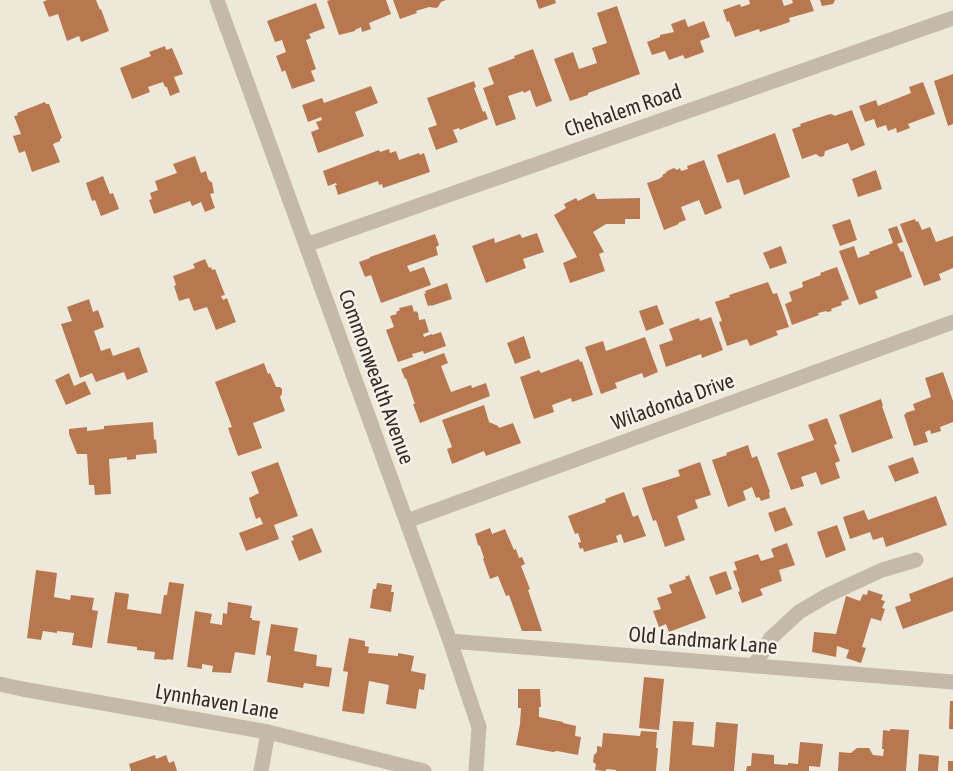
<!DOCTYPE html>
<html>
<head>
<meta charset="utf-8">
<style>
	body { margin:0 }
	canvas { display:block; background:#eee8db }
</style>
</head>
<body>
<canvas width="953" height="771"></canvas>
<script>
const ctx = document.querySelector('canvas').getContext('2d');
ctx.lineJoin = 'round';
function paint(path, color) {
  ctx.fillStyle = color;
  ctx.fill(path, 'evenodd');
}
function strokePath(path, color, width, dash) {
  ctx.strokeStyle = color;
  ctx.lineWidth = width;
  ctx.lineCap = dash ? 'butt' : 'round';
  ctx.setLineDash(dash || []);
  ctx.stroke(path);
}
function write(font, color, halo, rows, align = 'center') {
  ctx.font = font + ' "Asap Condensed",sans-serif';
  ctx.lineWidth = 5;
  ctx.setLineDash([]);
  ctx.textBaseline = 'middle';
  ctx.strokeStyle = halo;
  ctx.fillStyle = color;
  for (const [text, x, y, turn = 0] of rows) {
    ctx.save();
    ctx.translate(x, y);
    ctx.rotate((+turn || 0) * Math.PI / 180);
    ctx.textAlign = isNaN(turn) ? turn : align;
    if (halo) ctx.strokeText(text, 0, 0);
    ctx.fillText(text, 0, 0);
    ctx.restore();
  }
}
paint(new Path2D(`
	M 47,0 L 96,0 L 100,10 L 101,9 L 109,31 L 81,42 L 79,36 L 67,41 L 58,14 L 49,17 L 43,2 Z
	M 330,0 L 386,0 L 391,14 L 369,23 L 371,29 L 362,32 L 361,27 L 355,30 L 355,31 L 339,35 L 327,1 Z
	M 393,0 L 446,0 L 441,2 L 438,7 L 436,8 L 429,7 L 416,11 L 417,13 L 400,19 Z
	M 536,0 L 555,0 L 556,3 L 539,9 Z
	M 749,0 L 782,0 L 784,6 L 793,3 L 792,0 L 810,0 L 814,11 L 789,18 L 790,22 L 760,32 L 759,29 L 735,37 L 729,21 L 727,22 L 723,10 L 740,4 L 741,7 L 750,4 Z
	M 820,0 L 835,0 L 833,4 L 822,6 Z
	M 316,3 L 325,28 L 309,34 L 311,38 L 306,40 L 316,69 L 311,71 L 315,81 L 292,89 L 285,70 L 282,72 L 276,56 L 286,52 L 282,40 L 275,42 L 267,21 Z
	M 617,6 L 640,74 L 588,93 L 588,95 L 570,101 L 554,59 L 573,52 L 579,69 L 597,63 L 592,48 L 607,43 L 597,13 Z
	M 685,19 L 688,27 L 704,21 L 710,37 L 700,41 L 704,52 L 685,59 L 683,55 L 669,60 L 665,51 L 652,55 L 647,42 L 660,37 L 660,35 L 674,32 L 671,24 Z
	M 165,46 L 166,50 L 172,48 L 183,74 L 174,77 L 180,92 L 170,96 L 167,87 L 165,87 L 163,82 L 148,87 L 150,92 L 132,99 L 120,68 L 151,56 L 149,52 Z
	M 533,49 L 552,101 L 536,107 L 530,90 L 524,93 L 523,91 L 508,96 L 516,119 L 496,126 L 483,88 L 494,84 L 488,68 L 515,58 L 514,56 Z
	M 953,74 L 953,124 L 948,126 L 934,81 Z
	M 474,81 L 476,87 L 474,88 L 483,112 L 485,111 L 488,119 L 460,130 L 459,128 L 453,130 L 458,142 L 436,150 L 428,128 L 437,125 L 427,98 Z
	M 923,82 L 935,114 L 908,124 L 910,128 L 897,133 L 896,128 L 888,131 L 886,125 L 877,128 L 874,119 L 865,122 L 859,106 L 876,100 L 878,106 L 911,93 L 909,87 Z
	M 371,86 L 378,103 L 355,112 L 364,136 L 318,153 L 311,132 L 319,129 L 316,122 L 322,120 L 321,117 L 308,122 L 302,105 L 322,98 L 324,103 Z
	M 45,102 L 46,104 L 49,104 L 62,138 L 60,139 L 60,141 L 53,144 L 60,162 L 32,172 L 25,151 L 19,153 L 13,136 L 21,134 L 14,116 L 18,115 L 17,113 Z
	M 852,110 L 865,145 L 851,151 L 848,143 L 825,151 L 824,156 L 820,157 L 816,154 L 802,159 L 792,129 L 801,126 L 800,124 L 830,114 L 834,115 L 834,116 Z
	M 775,133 L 790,177 L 744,195 L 739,179 L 727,183 L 717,155 Z
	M 389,149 L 390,153 L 396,151 L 399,160 L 419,153 L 420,155 L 424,153 L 430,172 L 383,188 L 382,184 L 379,185 L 378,181 L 338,195 L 335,185 L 337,185 L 336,183 L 328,186 L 323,171 L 379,150 L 380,152 Z
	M 195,156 L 201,173 L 206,171 L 208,179 L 211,182 L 212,182 L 214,193 L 210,194 L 215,208 L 205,212 L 201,202 L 192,206 L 190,201 L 154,214 L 149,200 L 152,199 L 150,193 L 158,190 L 155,181 L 177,173 L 173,164 Z
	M 704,160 L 722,208 L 705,215 L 699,200 L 681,207 L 686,220 L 678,223 L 679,224 L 664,230 L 647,183 L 659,179 L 663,176 L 662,175 L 666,173 L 667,171 L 674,168 L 677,170 L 680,168 L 681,171 L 688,169 L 687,166 Z
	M 876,170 L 882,189 L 858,197 L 852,179 Z
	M 103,176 L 110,194 L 113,193 L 119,209 L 101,216 L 95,200 L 92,201 L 86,183 Z
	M 594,193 L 597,199 L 640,198 L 640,219 L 625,219 L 625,224 L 606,224 L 593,232 L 604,252 L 599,254 L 605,271 L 570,283 L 563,263 L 577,257 L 554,215 L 566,208 L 564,204 L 576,198 L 578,201 Z
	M 850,219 L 857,240 L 840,246 L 832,225 Z
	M 915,219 L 916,222 L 918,221 L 922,230 L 930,227 L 936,242 L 953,236 L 953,268 L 939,274 L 941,280 L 924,286 L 900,224 Z
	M 897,226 L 903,242 L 897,244 L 901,252 L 903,251 L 912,277 L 875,291 L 878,298 L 859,305 L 839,251 L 854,246 L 858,258 L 870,254 L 869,252 L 893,243 L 888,229 Z
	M 537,233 L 544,252 L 523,259 L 526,268 L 486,283 L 472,246 L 494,238 L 495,243 L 520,234 L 522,238 Z
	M 435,234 L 439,245 L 436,247 L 438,255 L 407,266 L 410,272 L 424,267 L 431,285 L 381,303 L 371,275 L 365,277 L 359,262 L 370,258 L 370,257 Z
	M 781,246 L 787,263 L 770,269 L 763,253 Z
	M 205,259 L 209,268 L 211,267 L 212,270 L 215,269 L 225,295 L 221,296 L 223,300 L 227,298 L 236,322 L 216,330 L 207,307 L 194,311 L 189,298 L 179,301 L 174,286 L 176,285 L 173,276 L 195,268 L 193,264 Z
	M 837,267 L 849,299 L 841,302 L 842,305 L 831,309 L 832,311 L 827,312 L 826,311 L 818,313 L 819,315 L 792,325 L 785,304 L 792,301 L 789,292 L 803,287 L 802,282 L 821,275 L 820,273 Z
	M 768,282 L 773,294 L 777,293 L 789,327 L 776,331 L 778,335 L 750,346 L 747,339 L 727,346 L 719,322 L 722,321 L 715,302 L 730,297 L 729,295 Z
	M 447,283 L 452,299 L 431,306 L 431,305 L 428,306 L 424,294 L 426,293 L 425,291 Z
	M 89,299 L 93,312 L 98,310 L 104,327 L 94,331 L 101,351 L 110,348 L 113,356 L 139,347 L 148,372 L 127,380 L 124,372 L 96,382 L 92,373 L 80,378 L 61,324 L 72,321 L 67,307 Z
	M 412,305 L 414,312 L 416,311 L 418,313 L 419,320 L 425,319 L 429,332 L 423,334 L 424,337 L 432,334 L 432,335 L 441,332 L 446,346 L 424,354 L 423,351 L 412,354 L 413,357 L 398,362 L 386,330 L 394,327 L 390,316 L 397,314 L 396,312 L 400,310 L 399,308 Z
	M 657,305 L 664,324 L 646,331 L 639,311 Z
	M 711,317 L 723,350 L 702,358 L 701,354 L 666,367 L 659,345 L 673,340 L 669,329 L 699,318 L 700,321 Z
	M 524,336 L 531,358 L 515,364 L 507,343 Z
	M 645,337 L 658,372 L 644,378 L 642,373 L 615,383 L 617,388 L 601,394 L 585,347 L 603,341 L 606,351 Z
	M 444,353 L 448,363 L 441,366 L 451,392 L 471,385 L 472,388 L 486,383 L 490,396 L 420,423 L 413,404 L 415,404 L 406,378 L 405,379 L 401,369 Z
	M 579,359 L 580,362 L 582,361 L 593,395 L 572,402 L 571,398 L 552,405 L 554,412 L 534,419 L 520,377 L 539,370 L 541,373 Z
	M 264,363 L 268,374 L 270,373 L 276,387 L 280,387 L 282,389 L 282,394 L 280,397 L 285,411 L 253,423 L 262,448 L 238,456 L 228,428 L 232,427 L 215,382 Z
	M 943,372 L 953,401 L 953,422 L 940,427 L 941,431 L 931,434 L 930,430 L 925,432 L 928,442 L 914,446 L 904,415 L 906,414 L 905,413 L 915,410 L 913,404 L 931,397 L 925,378 Z
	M 69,373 L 74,386 L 85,381 L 91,394 L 66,405 L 55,380 Z
	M 881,399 L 883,406 L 882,406 L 893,438 L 852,453 L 839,415 Z
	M 484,405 L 489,422 L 498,426 L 499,428 L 513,423 L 521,443 L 486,456 L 484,451 L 452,464 L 447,449 L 452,447 L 442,420 Z
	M 827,418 L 837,444 L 834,445 L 840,461 L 835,463 L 840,478 L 821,485 L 816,472 L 801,477 L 804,486 L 791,490 L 777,453 L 814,440 L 808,425 Z
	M 153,422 L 154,440 L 156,439 L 157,453 L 136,455 L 136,459 L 127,460 L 127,457 L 109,459 L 111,494 L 95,495 L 94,485 L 89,485 L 87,454 L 77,454 L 69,434 L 69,429 L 87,427 L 87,431 L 104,429 L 104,426 Z
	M 748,445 L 752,458 L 757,456 L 770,492 L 769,492 L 770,498 L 761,501 L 759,497 L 756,498 L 752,487 L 743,491 L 746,500 L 728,507 L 712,460 L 727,455 L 726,453 Z
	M 913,457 L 919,473 L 895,482 L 888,466 Z
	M 278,462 L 298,516 L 274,525 L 279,539 L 246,551 L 239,533 L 263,524 L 260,517 L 256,519 L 249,498 L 259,493 L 251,472 Z
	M 700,462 L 711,495 L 695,500 L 698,508 L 677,516 L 685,540 L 665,547 L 656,520 L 653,521 L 642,488 L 680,476 L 678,470 Z
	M 624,492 L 633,517 L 638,515 L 646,536 L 624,543 L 621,534 L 616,536 L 618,542 L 584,552 L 583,548 L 580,549 L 578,543 L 581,542 L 578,533 L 575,534 L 568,516 L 606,502 L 605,499 Z
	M 936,496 L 947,525 L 886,547 L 883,537 L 873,540 L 870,532 L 850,539 L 843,517 L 864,510 L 868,520 Z
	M 785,507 L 793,525 L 775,532 L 768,513 Z
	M 837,525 L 846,550 L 826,558 L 817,532 Z
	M 312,528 L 322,552 L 299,561 L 291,541 L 294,540 L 292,536 Z
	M 490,528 L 492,534 L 505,529 L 514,550 L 516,549 L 519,558 L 522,557 L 525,564 L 521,566 L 530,589 L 528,590 L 542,631 L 522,631 L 509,595 L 506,596 L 498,576 L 490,579 L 483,559 L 484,558 L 480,546 L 478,545 L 475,534 Z
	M 787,543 L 795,565 L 779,570 L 782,581 L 760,589 L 763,595 L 742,603 L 738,592 L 740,591 L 733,571 L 737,570 L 734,562 L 758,554 L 761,561 L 774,557 L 771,549 Z
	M 36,570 L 57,573 L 54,597 L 70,600 L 71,595 L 94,598 L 92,610 L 98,611 L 92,648 L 72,645 L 74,633 L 57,631 L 57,633 L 43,631 L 41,640 L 27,638 Z
	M 726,571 L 732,589 L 716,595 L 709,577 Z
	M 689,575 L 706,618 L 669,632 L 666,624 L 659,627 L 653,611 L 661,609 L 657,598 L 672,593 L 669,585 L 686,579 L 685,577 Z
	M 953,577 L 953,611 L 903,629 L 895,607 L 911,601 L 909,594 Z
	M 169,582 L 184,584 L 173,660 L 167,659 L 167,660 L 154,659 L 155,652 L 137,650 L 137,647 L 107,643 L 115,592 L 129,594 L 127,609 L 161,614 L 164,595 L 167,595 Z
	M 377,583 L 392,585 L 391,592 L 394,592 L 391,612 L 370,608 L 373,589 L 376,589 Z
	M 868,590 L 883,595 L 881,600 L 885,601 L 882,608 L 885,609 L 881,621 L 871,618 L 862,647 L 866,648 L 861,663 L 846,658 L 849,650 L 837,646 L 836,657 L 812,652 L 814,632 L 836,634 L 846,596 L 860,601 L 863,594 L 867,595 Z
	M 228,602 L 252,606 L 250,618 L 252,618 L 252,620 L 260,621 L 255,655 L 235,652 L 231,673 L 212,672 L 213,666 L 202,664 L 202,669 L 187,667 L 195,611 L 212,614 L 210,623 L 222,625 L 223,613 L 227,614 Z
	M 271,624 L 298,628 L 294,651 L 317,655 L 316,666 L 332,668 L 329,687 L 304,683 L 303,688 L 267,682 L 271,656 L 266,655 Z
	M 349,638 L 365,641 L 365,646 L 369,647 L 368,653 L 398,656 L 398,653 L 414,656 L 411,671 L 426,674 L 424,690 L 419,689 L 416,709 L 386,704 L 389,685 L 369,681 L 364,714 L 342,711 L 348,672 L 343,671 Z
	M 644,677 L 664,679 L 659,730 L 639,728 Z
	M 518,689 L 540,689 L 541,707 L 539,707 L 539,717 L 563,722 L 563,723 L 576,726 L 575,736 L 581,737 L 578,755 L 557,751 L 553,752 L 516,745 L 520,724 L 521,708 L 518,708 Z
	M 950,701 L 953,701 L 953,729 L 949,729 Z
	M 673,721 L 694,722 L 692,745 L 714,747 L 716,722 L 738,724 L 734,771 L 669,771 Z
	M 890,729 L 909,730 L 906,771 L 838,771 L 839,752 L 851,753 L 852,752 L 857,748 L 869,748 L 873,755 L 883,756 L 884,749 L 882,749 L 883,730 L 890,731 Z
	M 641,731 L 657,732 L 656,748 L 658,748 L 656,771 L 616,771 L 616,770 L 607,769 L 605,771 L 595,770 L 596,764 L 593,762 L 594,755 L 597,752 L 597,746 L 602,747 L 603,733 L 640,736 Z
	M 800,742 L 823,744 L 820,767 L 809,766 L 809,771 L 746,771 L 747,766 L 751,766 L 752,753 L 774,755 L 774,764 L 788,765 L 788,763 L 798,764 Z
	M 919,754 L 939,756 L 938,771 L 918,771 Z
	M 155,755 L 156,759 L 166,755 L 169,763 L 174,761 L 177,771 L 131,771 L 129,764 Z
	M 948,761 L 953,761 L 953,771 L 948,771 Z`), '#b77850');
strokePath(new Path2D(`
	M 217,0 L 450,641 L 479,727 L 476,771
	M 306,245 L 953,18
	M 407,521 L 953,322
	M 450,641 L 953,682
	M 754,666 L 771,638 L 799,612 L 828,595 L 882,570 L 916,560
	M 0,684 L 22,689 L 268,732 L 424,771
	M 261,771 L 268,732`), '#c5baa9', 15);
write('21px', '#332d28', '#f7f2e7', [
	["Chehalem Road",623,111,-19],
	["Commonwealth Avenue",376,377,70],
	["Wiladonda Drive",673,402,-20],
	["Old Landmark Lane",703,641,5],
	["Lynnhaven Lane",217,702,10]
]);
</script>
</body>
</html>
